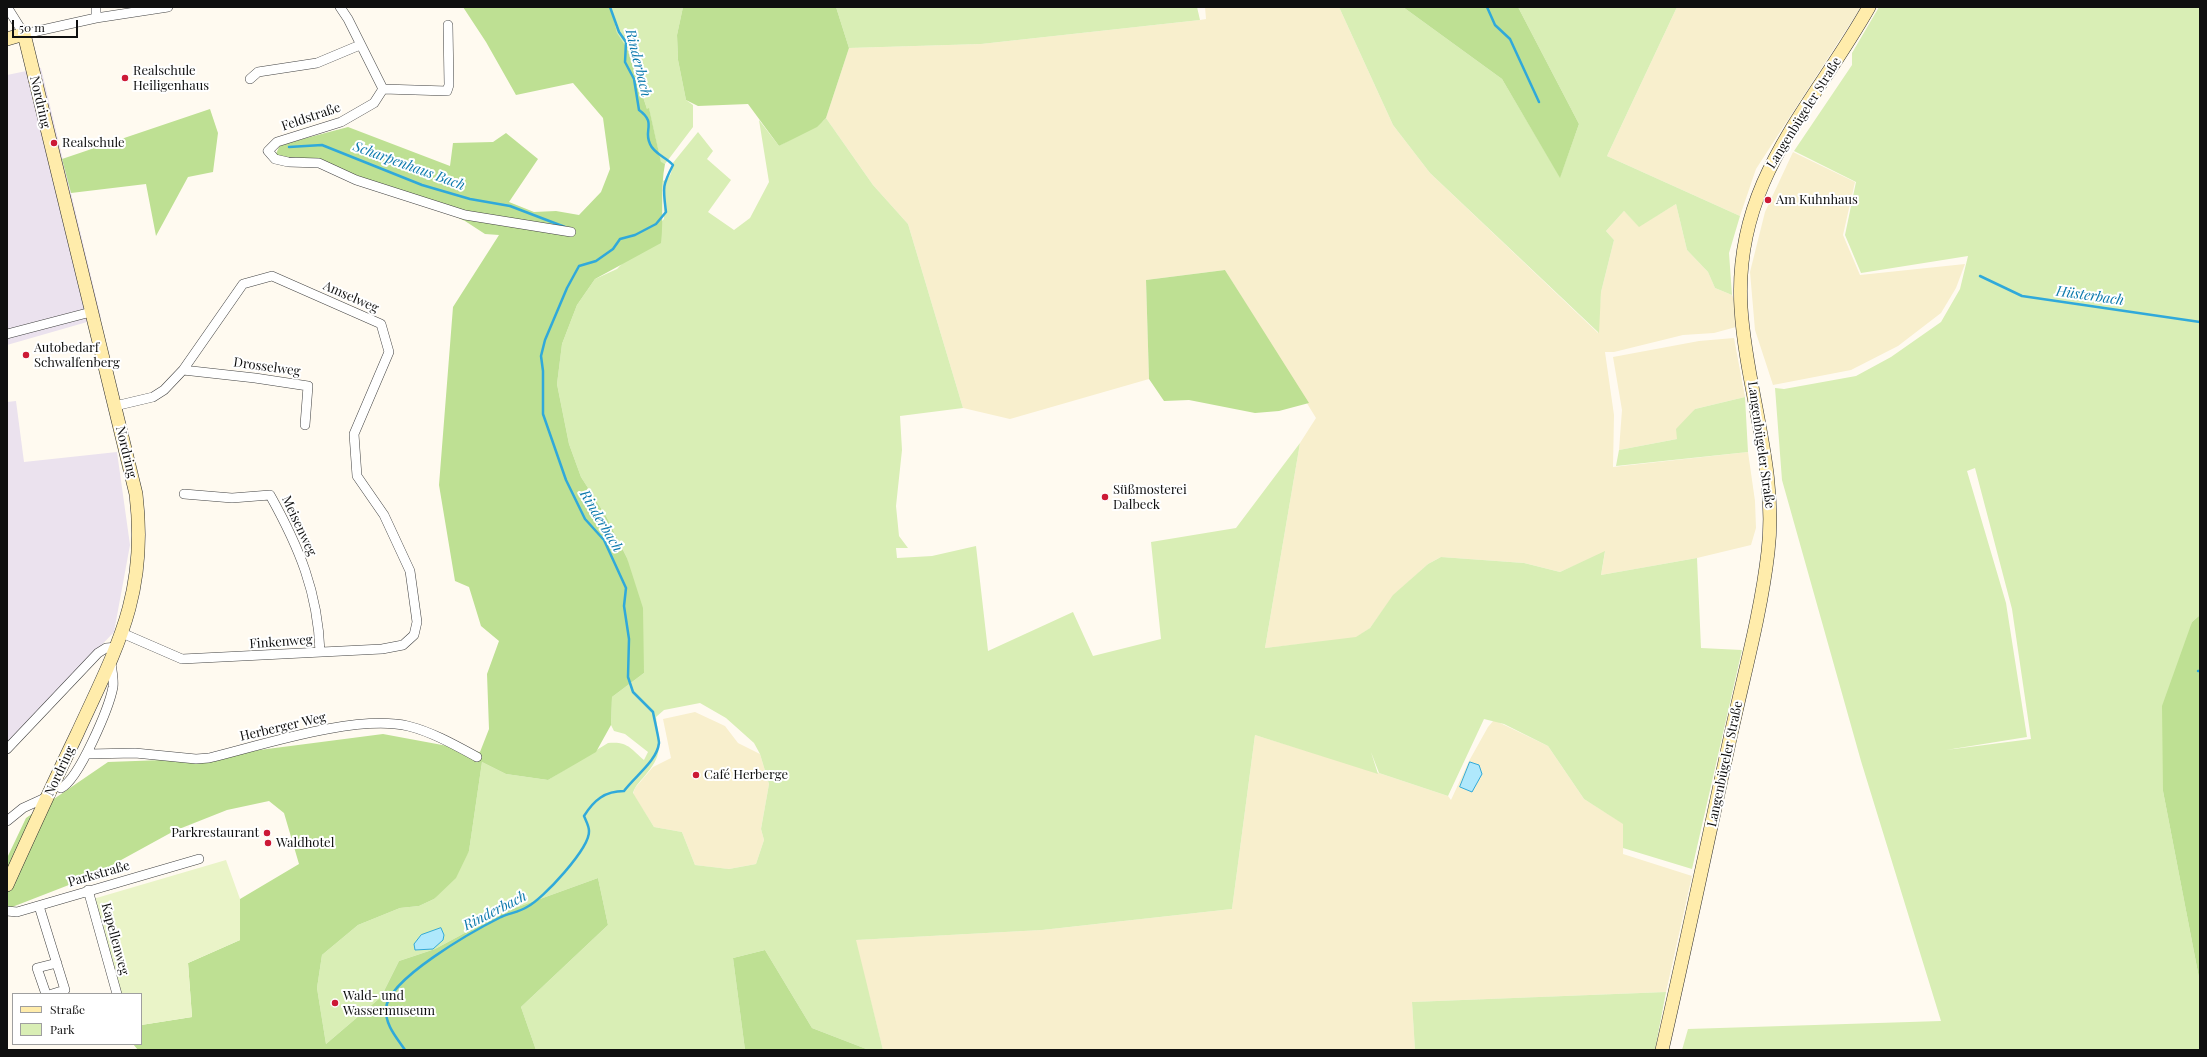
<!DOCTYPE html>
<html>
<head>
<meta charset="utf-8">
<style>
	body { margin:0 }
	#map { position:relative; width:2207px; height:1057px; overflow:hidden; background:#fffaf0; font-family:"Playfair Display",serif }
	canvas { display:block }
	.frame { position:absolute; inset:0; border:8px solid #0f0f0f; pointer-events:none }
	.legend { position:absolute; left:12px; top:993px; width:130px; height:52px; box-sizing:border-box; background:#fff; border:1px solid #9f9f9f; margin:0; padding:5px 7px; list-style:none; font-size:12px; color:#0f0f0f }
	.legend li { display:flex; align-items:center; gap:8px; height:20px }
	.legend b { width:20px; border:1px solid #9f9f9f }
	.scale { position:absolute; left:12px; top:20px; width:66px; height:18px; box-sizing:border-box; border:2px solid #0f0f0f; border-top:0; padding-left:5px; font-size:12px; line-height:14px; white-space:nowrap; color:#0f0f0f; -webkit-text-stroke:3px #fff; paint-order:stroke }
</style>
</head>
<body>
<div id="map">
<canvas width="2207" height="1057"></canvas>
<div class="frame"></div>
<ul class="legend">
<li><b style="height:5px;background:#ffecab"></b>Straße</li>
<li><b style="height:11px;background:#d9eeb5"></b>Park</li>
</ul>
<div class="scale">50 m</div>
</div>
<script>
const ctx = document.querySelector('canvas').getContext('2d');
ctx.lineJoin = 'round';
function paint(path, color) {
  ctx.fillStyle = color;
  ctx.fill(path, 'evenodd');
}
function strokePath(path, color, width, dash) {
  ctx.strokeStyle = color;
  ctx.lineWidth = width;
  ctx.lineCap = dash ? 'butt' : 'round';
  ctx.setLineDash(dash || []);
  ctx.stroke(path);
}
function write(font, color, halo, rows, align = 'center') {
  ctx.font = font + ' "Playfair Display",serif';
  ctx.lineWidth = 4;
  ctx.setLineDash([]);
  ctx.textBaseline = 'middle';
  ctx.strokeStyle = halo;
  ctx.fillStyle = color;
  for (const [text, x, y, turn = 0] of rows) {
    ctx.save();
    ctx.translate(x, y);
    ctx.rotate((+turn || 0) * Math.PI / 180);
    ctx.textAlign = isNaN(turn) ? turn : align;
    if (halo) ctx.strokeText(text, 0, 0);
    ctx.fillText(text, 0, 0);
    ctx.restore();
  }
}
paint(new Path2D(`
	M 41,68 L 101,318 L 7,345 L 7,75 Z
	M 16,401 L 24,462 L 117,452 L 130,545 L 114,632 L 7,744 L 7,402 Z`), '#ebe2ee');
paint(new Path2D(`
	M 1205,7 L 1339,7 L 1393,125 L 1430,173 L 1598,333 L 1601,292 L 1614,240 L 1606,231 L 1624,211 L 1639,226 L 1676,204 L 1687,250 L 1708,272 L 1715,288 L 1732,295 L 1734,299 L 1736,327 L 1714,333 L 1683,335 L 1614,352 L 1605,352 L 1614,415 L 1613,467 L 1748,452 L 1755,501 L 1756,528 L 1751,545 L 1697,558 L 1601,575 L 1605,552 L 1560,572 L 1524,563 L 1441,557 L 1428,564 L 1394,595 L 1370,628 L 1356,638 L 1265,648 L 1300,443 L 1316,418 L 1225,270 L 1146,280 L 1149,379 L 1010,419 L 963,408 L 908,224 L 873,185 L 826,118 L 849,48 L 981,44 L 1200,20 L 1206,19 Z
	M 1677,7 L 1861,7 L 1756,169 L 1740,216 L 1607,156 Z
	M 1793,152 L 1855,182 L 1843,235 L 1860,275 L 1965,264 L 1956,288 L 1941,313 L 1898,346 L 1851,370 L 1773,385 L 1755,330 L 1750,272 L 1765,212 Z
	M 1734,338 L 1745,397 L 1695,409 L 1677,439 L 1619,450 L 1622,410 L 1613,357 L 1699,341 Z
	M 695,712 L 725,726 L 738,743 L 760,754 L 769,784 L 761,829 L 764,840 L 756,864 L 729,869 L 695,865 L 682,832 L 654,827 L 633,794 L 635,788 L 653,767 L 671,758 L 663,719 Z
	M 1494,720 L 1548,746 L 1584,799 L 1624,824 L 1623,854 L 1692,876 L 1666,992 L 1412,1002 L 1415,1050 L 883,1050 L 855,940 L 1042,930 L 1232,909 L 1255,735 L 1379,773 L 1448,796 L 1451,800 L 1469,761 L 1488,727 Z`), '#f8efcd');
paint(new Path2D(`
	M 611,7 L 683,7 L 677,35 L 678,60 L 686,100 L 693,105 L 693,127 L 665,164 L 661,163 L 649,109 L 647,109 L 627,48 L 617,34 Z
	M 836,7 L 1197,7 L 1200,20 L 981,44 L 849,48 Z
	M 1339,7 L 1403,7 L 1502,79 L 1560,177 L 1579,124 L 1518,7 L 1677,7 L 1607,156 L 1740,216 L 1729,253 L 1732,295 L 1715,288 L 1708,272 L 1687,250 L 1676,204 L 1639,227 L 1624,211 L 1606,231 L 1614,240 L 1601,292 L 1599,333 L 1430,173 L 1393,125 Z
	M 1879,7 L 2200,7 L 2200,615 L 2192,622 L 2163,791 L 2200,983 L 2200,1050 L 1682,1050 L 1688,1029 L 1941,1021 L 1861,761 L 1782,480 L 1775,388 L 1784,389 L 1856,376 L 1891,357 L 1941,322 L 1960,289 L 1968,256 L 1861,273 L 1845,235 L 1856,182 L 1794,151 L 1852,65 L 1852,53 ZM 1975,468 L 2012,609 L 2031,739 L 1946,750 L 2027,737 L 2006,603 L 1967,471 Z
	M 826,118 L 873,185 L 908,224 L 963,408 L 900,416 L 902,450 L 896,506 L 899,536 L 908,548 L 896,548 L 897,558 L 932,556 L 976,546 L 988,651 L 1073,612 L 1093,656 L 1161,639 L 1151,542 L 1236,528 L 1300,443 L 1265,648 L 1356,637 L 1370,628 L 1393,595 L 1428,564 L 1441,557 L 1524,563 L 1560,572 L 1605,551 L 1601,575 L 1697,558 L 1701,648 L 1742,650 L 1692,869 L 1623,848 L 1623,824 L 1584,799 L 1548,746 L 1504,724 L 1484,719 L 1448,796 L 1379,773 L 1371,752 L 1378,774 L 1255,735 L 1232,909 L 1042,930 L 856,940 L 883,1050 L 869,1050 L 812,1028 L 765,950 L 733,958 L 745,1050 L 536,1050 L 521,1007 L 608,925 L 598,878 L 493,916 L 487,921 L 435,949 L 399,961 L 381,997 L 326,1044 L 317,988 L 322,955 L 358,925 L 400,908 L 419,906 L 434,899 L 469,851 L 482,762 L 506,774 L 548,780 L 608,743 C 628,741 631,749 644,760 L 648,752 L 625,734 L 614,731 L 611,725 L 612,697 L 644,673 L 627,558 L 606,516 L 581,477 L 569,444 L 557,384 L 562,344 L 577,305 L 595,279 L 617,269 L 664,219 L 663,181 C 671,177 672,173 672,164 L 698,132 L 713,151 L 707,159 L 731,180 L 708,212 L 734,230 L 750,218 L 769,182 L 759,120 L 779,146 L 823,121 ZM 700,703 L 726,718 L 754,743 L 760,754 L 769,784 L 761,829 L 764,840 L 756,864 L 729,869 L 695,865 L 682,832 L 654,827 L 633,793 C 635,785 642,780 647,773 C 664,754 659,741 656,717 L 664,710 Z
	M 1745,397 L 1748,452 L 1616,466 L 1619,450 L 1677,439 L 1676,429 L 1695,409 Z
	M 1666,992 L 1655,1050 L 1415,1050 L 1412,1002 Z`), '#d9eeb5');
paint(new Path2D(`
	M 463,7 L 611,7 L 617,33 L 627,48 L 647,109 L 649,108 L 661,162 L 665,164 C 660,188 664,217 661,243 L 595,279 L 577,305 L 562,344 L 557,384 L 569,444 L 581,477 L 606,516 L 627,558 L 643,608 L 644,673 L 612,697 L 611,725 L 596,752 L 548,780 L 506,774 L 482,762 L 469,851 L 456,878 L 434,899 L 419,906 L 400,908 L 358,925 L 322,955 L 317,988 L 326,1044 L 381,997 L 399,961 L 435,949 L 487,921 L 493,916 L 598,878 L 608,925 L 521,1007 L 536,1050 L 138,1050 L 133,1044 L 141,1044 L 141,1025 L 192,1017 L 188,963 L 240,940 L 240,899 L 299,864 L 284,813 L 269,801 L 227,810 L 174,831 L 92,876 L 7,909 L 7,858 L 26,818 L 108,762 L 190,759 L 383,734 L 480,752 L 489,729 L 487,674 L 499,641 L 481,626 L 469,587 L 455,581 L 439,485 L 453,307 L 499,235 L 485,234 L 465,221 L 424,202 L 319,163 L 275,156 L 280,145 L 348,127 L 450,166 L 453,143 L 493,142 L 506,133 L 538,159 L 509,202 L 534,212 L 556,211 L 579,215 L 601,192 L 610,169 L 603,118 L 573,83 L 516,95 L 486,42 Z
	M 683,7 L 836,7 L 849,48 L 826,118 L 817,127 L 779,146 L 748,104 L 698,106 L 686,100 L 678,60 L 677,35 Z
	M 1403,7 L 1518,7 L 1579,124 L 1560,178 L 1502,79 Z
	M 210,109 L 218,133 L 213,172 L 188,177 L 156,236 L 146,184 L 71,193 L 62,159 Z
	M 1225,270 L 1309,403 L 1279,411 L 1255,413 L 1189,400 L 1164,401 L 1149,379 L 1146,280 Z
	M 2200,615 L 2200,983 L 2163,791 L 2162,706 L 2192,622 Z
	M 765,950 L 812,1028 L 869,1050 L 745,1050 L 733,958 Z`), '#bee093');
paint(new Path2D(`
	M 226,860 L 240,899 L 240,940 L 188,963 L 192,1017 L 141,1025 L 141,994 L 121,994 L 93,899 Z`), '#eaf4c8');
const water = new Path2D(`
	M 1470,762 L 1479,765 L 1482,774 L 1472,792 L 1460,787 Z
	M 441,928 L 444,935 L 443,940 L 433,949 L 415,950 L 414,944 L 421,935 Z`);
paint(water, '#afe8fc');
strokePath(water, '#30a9da', 1);
strokePath(new Path2D(`
	M 1487,7 L 1495,25 L 1510,39 L 1539,102
	M 289,147 L 322,145 L 422,185 L 470,199 L 510,206 L 565,227
	M 1980,276 L 2022,296 L 2200,322
	M 2198,671 L 2200,671
	M 405,1050 C 397,1038 385,1025 386,1009 C 387,979 475,930 501,917 C 510,913 519,912 527,907 C 543,899 590,848 589,831 C 589,826 586,821 584,816 C 594,800 605,791 624,791 C 635,776 657,761 659,743 C 659,739 654,718 653,712 L 633,692 L 628,677 L 629,639 L 624,606 L 626,588 L 604,540 L 585,519 L 566,480 L 543,414 L 543,371 L 541,356 L 545,340 L 567,288 L 579,266 L 596,261 L 613,249 L 620,239 L 635,235 L 656,224 L 666,212 C 663,188 662,186 673,165 C 666,157 654,154 650,144 C 643,130 657,123 639,110 L 634,79 L 625,62 L 626,42 L 619,32 L 610,7`), '#30a9da', 2.5);
const street = new Path2D(`
	M 7,7 L 24,34 L 96,18 L 168,7
	M 96,7 L 96,18
	M 340,7 L 348,19 L 383,89 L 374,103 L 341,122 L 277,142 L 268,151 L 275,159 L 288,162 L 319,163 L 356,180 L 465,215 L 571,232
	M 250,79 L 258,72 L 317,63 L 360,45
	M 383,89 L 447,91 L 449,85 L 448,25
	M 7,334 L 91,312
	M 183,370 L 255,378 L 308,386 L 305,425
	M 115,406 L 153,397 L 164,390 L 183,370 L 243,284 L 272,276 L 381,324 L 389,352 L 354,434 L 357,476 L 384,515 L 410,571 L 417,622 L 414,635 L 403,645 L 382,649 L 182,659 L 122,633
	M 184,494 L 232,498 L 270,495 C 299,547 318,592 320,652
	M 7,749 L 98,653 L 106,648 L 117,647
	M 88,754 L 135,753 L 196,759 L 209,758 C 262,745 356,714 408,726 C 432,732 455,745 477,757
	M 53,784 L 61,788 C 79,779 109,708 113,687 C 114,680 112,671 111,663
	M 7,821 L 23,808 L 47,797
	M 88,890 L 117,994
	M 39,906 L 65,990 L 52,994
	M 7,911 L 17,912 L 199,859
	M 46,994 L 37,968 L 57,963`);
const secondary = new Path2D(`
	M 7,39 L 24,34 L 136,494 C 148,594 117,647 77,734 C 53,784 30,834 7,885
	M 1662,1050 C 1686,945 1708,840 1731,734 C 1744,674 1761,613 1768,552 C 1778,469 1746,390 1741,308 C 1733,181 1812,108 1869,7`);
strokePath(street, '#424242', 10);
strokePath(secondary, '#313131', 14);
strokePath(street, '#fff', 9);
strokePath(secondary, '#ffecab', 13);
for (const [x, y, r, color] of [
	[125,78,4,"#cc1936"],
	[54,143,4,"#cc1936"],
	[1768,200,4,"#cc1936"],
	[26,355,4,"#cc1936"],
	[1105,497,4,"#cc1936"],
	[696,775,4,"#cc1936"],
	[267,833,4,"#cc1936"],
	[268,843,4,"#cc1936"],
	[335,1003,4,"#cc1936"]
]) {
  const dot = new Path2D();
  dot.arc(x, y, r, 0, 2 * Math.PI);
  ctx.fillStyle = color;
  ctx.fill(dot);
  strokePath(dot, '#fff', 1.5);
}
write('13px', '#0f0f0f', '#fff', [
	["Realschule",133,71],
	["Heiligenhaus",133,86],
	["Realschule",62,143],
	["Am Kuhnhaus",1776,200],
	["Autobedarf",34,348],
	["Schwalfenberg",34,363],
	["Süßmosterei",1113,490],
	["Dalbeck",1113,505],
	["Café Herberge",704,775],
	["Parkrestaurant",259,833,"right"],
	["Waldhotel",276,843],
	["Wald- und",343,996],
	["Wassermuseum",343,1011]
], 'left');
write('13px', '#0f0f0f', '#fff', [
	["Nordring",40,102,77],
	["Langenbügeler Straße",1804,113,-58],
	["Feldstraße",311,117,-19],
	["Amselweg",351,297,24],
	["Drosselweg",267,367,8],
	["Langenbügeler Straße",1761,445,82],
	["Nordring",126,452,76],
	["Meisenweg",299,526,65],
	["Finkenweg",281,642,-4],
	["Herberger Weg",283,727,-13],
	["Langenbügeler Straße",1725,764,-78],
	["Nordring",60,771,-65],
	["Parkstraße",99,874,-16],
	["Kapellenweg",115,939,75]
]);
write('italic 14px', '#0b79ad', '#fff', [
	["Rinderbach",638,63,76],
	["Scharpenhaus Bach",409,166,20],
	["Hüsterbach",2090,296,8],
	["Rinderbach",601,521,59],
	["Rinderbach",495,911,-27]
]);
</script>
</body>
</html>
